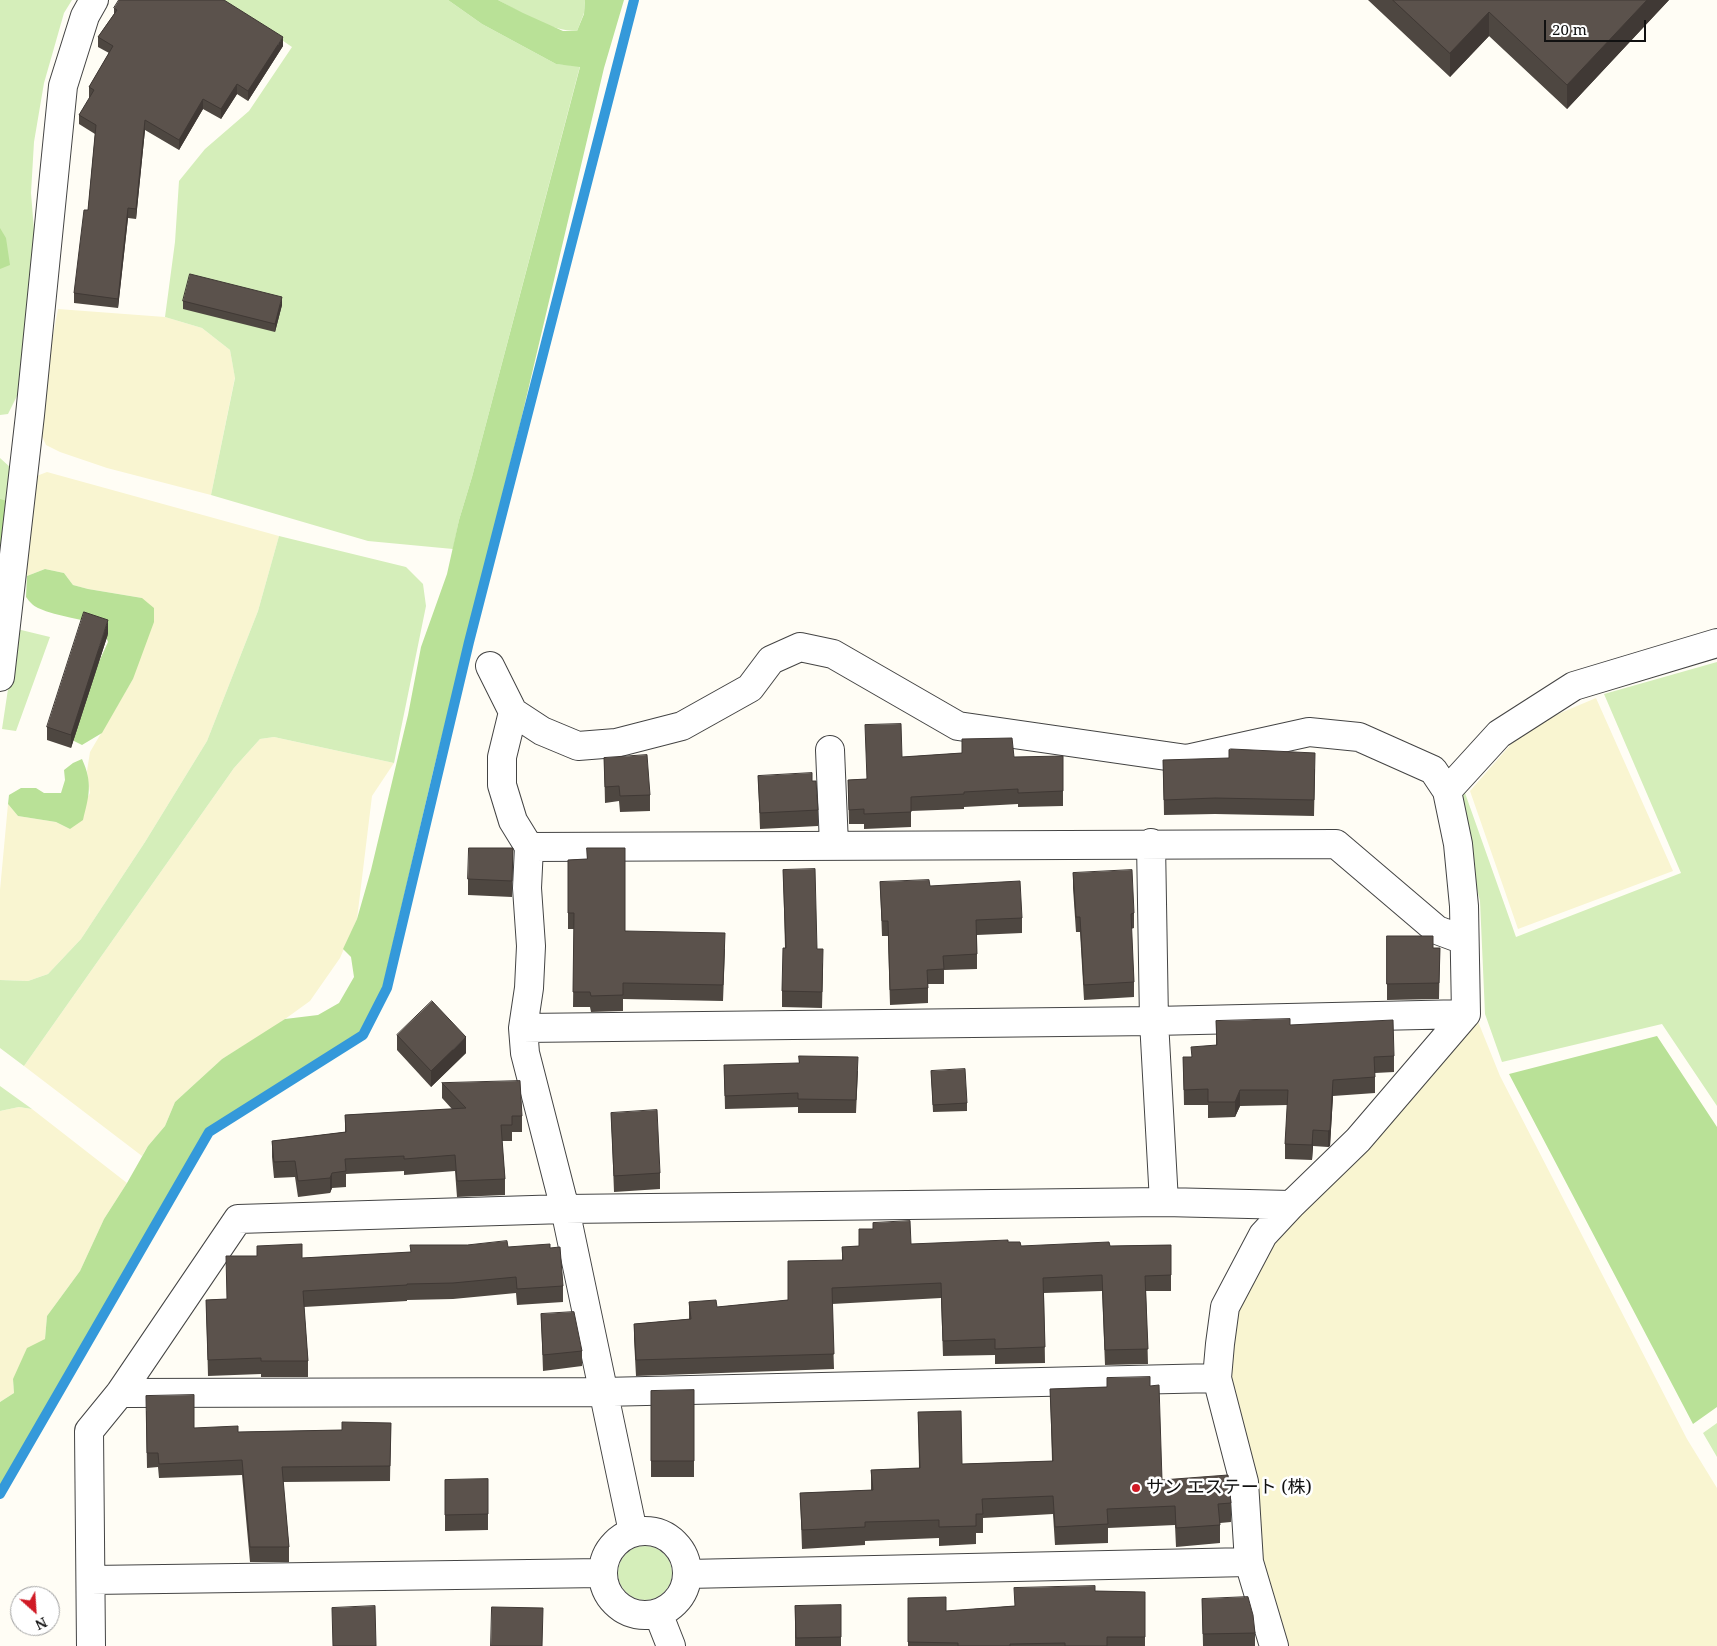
<!DOCTYPE html>
<html>
<head>
<meta charset="utf-8">
<style>
	body { margin:0 }
	#map { position:relative; width:1717px; height:1646px; overflow:hidden; background:#fffdf5; font-family:"Noto Serif",serif }
	canvas { display:block }
	.north { position:absolute; left:10px; top:1586px; width:50px; height:50px; box-sizing:border-box; background:#fff; border:1px solid #a0a0a0; border-radius:50%; rotate:154deg; font-size:14px; font-weight:700; line-height:20px; text-align:center; color:#111 }
	.north::after { content:''; display:block; margin:auto; width:18px; height:22px; background:#d01a25; clip-path:polygon(50% 0,100% 100%,50% 72%,0 100%) }
	.scale { position:absolute; left:1544px; top:20px; width:102px; height:22px; box-sizing:border-box; border:2px solid #111; border-top:0; padding-left:6px; font-size:15px; line-height:18px; white-space:nowrap; color:#111; -webkit-text-stroke:4px #fff; paint-order:stroke }
</style>
</head>
<body>
<div id="map">
<canvas width="1717" height="1646"></canvas>
<div class="north">N</div>
<div class="scale">20 m</div>
</div>
<script>
const ctx = document.querySelector('canvas').getContext('2d');
ctx.lineJoin = 'round';
function paint(path, color) {
  ctx.fillStyle = color;
  ctx.fill(path, 'evenodd');
}
function strokePath(path, color, width, dash) {
  ctx.strokeStyle = color;
  ctx.lineWidth = width;
  ctx.lineCap = dash ? 'butt' : 'round';
  ctx.setLineDash(dash || []);
  ctx.stroke(path);
}
function write(font, color, halo, rows, align = 'center') {
  ctx.font = font + ' "Noto Serif","Noto Sans JP",serif';
  ctx.lineWidth = 5;
  ctx.setLineDash([]);
  ctx.textBaseline = 'middle';
  ctx.strokeStyle = halo;
  ctx.fillStyle = color;
  for (const [text, x, y, turn = 0] of rows) {
    ctx.save();
    ctx.translate(x, y);
    ctx.rotate((+turn || 0) * Math.PI / 180);
    ctx.textAlign = isNaN(turn) ? turn : align;
    if (halo) ctx.strokeText(text, 0, 0);
    ctx.fillText(text, 0, 0);
    ctx.restore();
  }
}
paint(new Path2D(`
	M 58,309 L 165,317 L 202,328 L 230,350 L 235,377 L 211,495 L 107,468 L 60,452 L 46,445 L 40,432 L 43,386 Z
	M 47,472 L 279,536 L 258,611 L 207,741 L 145,842 L 81,939 L 48,974 L 28,981 L 0,980 L 0,890 L 8,804 L 18,816 L 56,822 L 70,829 L 90,793 L 87,771 L 90,752 L 133,679 L 142,598 L 88,589 L 73,585 L 64,573 L 45,569 L 27,576 L 28,499 L 34,477 Z
	M 1596,698 L 1673,871 L 1518,929 L 1470,791 L 1512,743 L 1551,717 Z
	M 274,737 L 394,763 L 372,796 L 357,919 L 340,958 L 310,1001 L 274,1027 L 222,1059 L 175,1102 L 165,1126 L 148,1146 L 142,1156 L 24,1066 L 234,768 L 260,739 Z
	M 1477,1019 L 1500,1076 L 1687,1439 L 1717,1488 L 1717,1646 L 1284,1646 L 1257,1559 L 1226,1379 L 1232,1309 L 1271,1239 Z
	M 19,1107 L 32,1109 L 127,1183 L 104,1219 L 80,1271 L 47,1316 L 45,1339 L 13,1379 L 14,1393 L 0,1402 L 0,1111 Z`), '#f9f5d1');
paint(new Path2D(`
	M 0,0 L 72,0 L 64,13 L 44,83 L 34,142 L 31,193 L 37,268 L 19,392 L 8,414 L 0,415 Z
	M 223,0 L 448,0 L 482,24 L 556,64 L 580,66 L 472,477 L 459,520 L 453,549 L 368,541 L 211,495 L 235,378 L 230,350 L 202,328 L 165,317 L 175,242 L 179,181 L 205,149 L 249,111 L 292,47 Z
	M 498,0 L 585,0 L 584,13 L 577,31 C 550,31 522,13 498,0 Z
	M 0,458 L 11,468 L 9,497 L 0,520 Z
	M 279,536 L 406,567 L 423,584 L 426,606 L 394,763 L 274,737 L 260,739 L 234,768 L 24,1066 L 0,1048 L 0,980 L 28,981 L 48,974 L 81,939 L 145,842 L 207,741 L 258,611 Z
	M 17,629 L 50,637 L 16,731 L 2,729 Z
	M 1717,662 L 1717,1106 L 1662,1024 L 1502,1062 L 1485,1014 L 1480,901 L 1456,805 L 1465,793 L 1516,937 L 1681,873 L 1604,694 Z
	M 0,1086 L 32,1109 L 19,1107 L 0,1111 Z
	M 1717,1423 L 1717,1457 L 1703,1433 Z
	M618 1573a27 27 0 1 1 54 0a27 27 0 1 1-54 0Z`), '#d5eeba');
paint(new Path2D(`
	M 448,0 L 498,0 L 523,13 L 563,31 L 577,31 L 584,14 L 585,0 L 624,0 L 604,68 L 521,420 L 433,772 L 382,990 L 361,1033 L 207,1130 L 0,1487 L 0,1402 L 14,1393 L 13,1379 L 27,1348 L 45,1339 L 47,1316 L 80,1271 L 104,1219 L 127,1183 L 148,1146 L 165,1126 L 175,1102 L 222,1059 L 285,1019 L 318,1015 L 339,1003 L 354,977 L 351,957 L 343,949 L 357,919 L 371,870 L 408,715 L 421,647 L 447,574 L 459,520 L 472,477 L 580,67 L 556,64 L 482,24 Z
	M 0,228 L 6,238 L 10,265 L 0,269 Z
	M 0,499 L 7,501 L 11,539 L 0,556 Z
	M 45,569 L 64,573 L 73,585 L 88,589 L 142,598 L 154,608 L 154,622 L 133,679 L 102,733 L 82,745 L 74,741 L 71,730 L 87,688 L 108,642 L 103,628 C 83,617 59,618 38,608 C 33,606 29,601 26,597 L 27,576 Z
	M 82,759 C 93,783 89,796 83,820 L 70,829 L 56,822 L 18,816 L 8,804 L 9,795 L 21,788 L 36,788 L 44,793 L 61,793 L 65,780 L 64,770 L 73,763 Z
	M 1657,1036 L 1717,1127 L 1717,1407 L 1693,1424 L 1509,1074 Z`), '#b9e197');
strokePath(new Path2D(`
	M 0,1494 L 209,1132 L 363,1035 L 387,988 L 469,642 L 634,0`), '#3499da', 10);
const minor = new Path2D(`
	M 490,666 L 513,712 L 542,731 L 578,746 L 616,743 L 682,726 L 750,688 L 771,660 L 800,647 L 833,654 L 958,726 L 1187,759 L 1309,732 L 1359,737 L 1433,770 L 1447,791 L 1458,844 L 1464,906 L 1466,1014 L 1358,1140 L 1291,1205 L 1263,1235 L 1225,1307 L 1220,1344 L 1217,1378 L 1244,1482 L 1249,1562 L 1274,1646
	M 0,677 L 30,415 L 63,86 L 85,16 L 94,0
	M 513,712 L 502,757 L 502,785 L 513,821 L 529,847 L 527,888 L 531,946 L 529,988 L 523,1028 L 525,1053 L 565,1209 L 633,1532
	M 830,750 L 834,845
	M 1447,791 L 1499,734 L 1574,686 L 1717,643
	M 1151,843 L 1154,1021 L 1164,1202
	M 529,847 L 1336,844 L 1437,930 L 1464,940
	M 523,1028 L 1154,1021 L 1466,1014
	M 120,1393 L 602,1392 L 1217,1378
	M603 1573a42 42 0 1 1 84 0a42 42 0 1 1-84 0Z
	M 687,1574 L 1249,1562
	M 91,1580 L 602,1573
	M 658,1613 L 671,1646
	M 91,1646 L 89,1431 L 120,1393 L 238,1219 L 565,1209 L 1164,1202 L 1291,1205`);
strokePath(minor, '#444', 30);
strokePath(minor, '#fff', 28);
paint(new Path2D(`
	M 1368,0 L 1669,0 L 1567,109 L 1489,36 L 1450,77 Z
	M 114,8 L 283,46 L 248,101 L 237,94 L 221,119 L 203,109 L 179,150 L 145,130 L 136,219 L 128,218 L 118,308 L 74,303 L 74,293 L 88,210 L 95,134 L 79,124 L 79,115 L 90,98 L 89,97 L 89,87 L 109,53 L 98,47 L 98,37 L 114,14 Z
	M 183,301 L 282,305 L 275,332 L 183,309 Z
	M 108,634 L 71,748 L 47,740 L 47,727 Z
	M 962,739 L 1014,757 L 1063,791 L 1063,806 L 1018,807 L 1018,804 L 964,807 L 964,809 L 911,811 L 911,827 L 864,829 L 864,824 L 849,824 L 848,780 L 866,779 L 902,757 L 962,753 Z
	M 604,758 L 650,795 L 650,811 L 620,812 L 619,801 L 605,803 Z
	M 1163,760 L 1315,769 L 1314,816 L 1215,814 L 1164,815 Z
	M 758,776 L 812,781 L 818,810 L 818,826 L 760,829 Z
	M 513,848 L 512,897 L 468,895 L 468,879 Z
	M 587,859 L 625,931 L 725,949 L 723,1001 L 623,999 L 623,1011 L 591,1012 L 590,1007 L 573,1007 L 574,929 L 568,929 L 568,860 Z
	M 783,870 L 817,949 L 823,965 L 822,1008 L 782,1007 L 782,991 L 785,948 Z
	M 1073,873 L 1134,913 L 1134,928 L 1131,929 L 1134,982 L 1134,997 L 1084,1000 L 1080,932 L 1076,932 L 1073,888 Z
	M 880,882 L 930,886 L 1022,918 L 1022,933 L 977,935 L 977,969 L 944,970 L 944,984 L 928,984 L 928,1003 L 890,1005 L 888,936 L 882,936 Z
	M 1387,936 L 1433,948 L 1440,948 L 1439,999 L 1387,1000 Z
	M 1216,1021 L 1290,1025 L 1394,1056 L 1394,1072 L 1375,1073 L 1375,1093 L 1333,1096 L 1330,1146 L 1328,1147 L 1313,1146 L 1312,1160 L 1285,1159 L 1285,1144 L 1288,1105 L 1240,1106 L 1235,1117 L 1208,1118 L 1208,1105 L 1184,1105 L 1183,1057 L 1191,1057 L 1216,1045 Z
	M 397,1035 L 466,1053 L 431,1087 L 397,1050 Z
	M 724,1065 L 858,1071 L 856,1113 L 798,1113 L 798,1107 L 725,1109 Z
	M 931,1071 L 967,1103 L 967,1111 L 933,1112 Z
	M 442,1083 L 522,1116 L 522,1132 L 512,1132 L 512,1141 L 502,1141 L 505,1179 L 505,1195 L 457,1197 L 455,1171 L 404,1175 L 404,1171 L 346,1174 L 346,1187 L 332,1188 L 330,1193 L 298,1197 L 295,1177 L 274,1178 L 272,1157 L 272,1141 L 345,1132 L 345,1115 L 452,1109 L 442,1098 Z
	M 611,1113 L 660,1173 L 660,1189 L 614,1192 Z
	M 859,1229 L 911,1244 L 1008,1242 L 1021,1246 L 1110,1246 L 1171,1245 L 1171,1291 L 1146,1291 L 1148,1364 L 1105,1365 L 1102,1291 L 1044,1293 L 1045,1363 L 995,1364 L 995,1355 L 943,1356 L 941,1298 L 832,1304 L 834,1369 L 636,1376 L 634,1339 L 634,1324 L 689,1319 L 689,1302 L 717,1307 L 788,1300 L 842,1260 L 842,1247 L 859,1246 Z
	M 508,1247 L 550,1248 L 563,1286 L 563,1302 L 517,1305 L 516,1293 L 453,1299 L 407,1300 L 407,1301 L 304,1307 L 308,1361 L 308,1377 L 261,1377 L 261,1374 L 208,1376 L 206,1300 L 227,1299 L 302,1258 Z
	M 541,1314 L 582,1351 L 582,1366 L 543,1371 Z
	M 1107,1378 L 1150,1386 L 1162,1480 L 1231,1503 L 1231,1522 L 1220,1523 L 1220,1543 L 1176,1547 L 1175,1525 L 1108,1528 L 1108,1543 L 1055,1545 L 1053,1514 L 983,1518 L 983,1533 L 976,1533 L 976,1544 L 939,1546 L 939,1538 L 865,1541 L 865,1545 L 802,1549 L 800,1493 L 871,1490 L 871,1470 L 919,1468 L 918,1412 L 962,1464 L 1052,1461 L 1050,1389 L 1107,1387 Z
	M 694,1390 L 694,1477 L 651,1477 L 651,1391 Z
	M 146,1411 L 194,1428 L 238,1432 L 342,1430 L 391,1423 L 390,1481 L 283,1482 L 289,1547 L 289,1562 L 250,1562 L 242,1475 L 159,1478 L 158,1467 L 147,1468 Z
	M 488,1479 L 488,1530 L 445,1531 L 445,1480 Z
	M 1095,1591 L 1145,1592 L 1145,1646 L 908,1646 L 908,1598 L 946,1611 L 1014,1606 Z
	M 1202,1599 L 1255,1633 L 1255,1646 L 1203,1646 Z
	M 841,1605 L 841,1646 L 795,1646 L 795,1606 Z`), '#4e4741');
paint(new Path2D(`
	M 1647,0 L 1669,0 L 1567,109 L 1567,85 Z
	M 1489,12 L 1489,36 L 1450,77 L 1450,53 Z
	M 283,37 L 283,46 L 248,101 L 248,91 Z
	M 237,84 L 237,94 L 221,119 L 221,109 Z
	M 203,99 L 203,109 L 179,150 L 179,140 Z
	M 145,120 L 145,130 L 136,219 L 136,209 Z
	M 128,208 L 128,218 L 118,308 L 118,299 Z
	M 282,297 L 282,305 L 275,332 L 275,324 Z
	M 108,620 L 108,634 L 71,748 L 71,735 Z
	M 466,1037 L 466,1053 L 431,1087 L 431,1071 Z
	M 1333,1080 L 1333,1096 L 1330,1146 L 1328,1147 L 1328,1131 Z
	M 1240,1090 L 1240,1106 L 1235,1117 L 1235,1102 Z
	M 1313,1130 L 1313,1146 L 1312,1160 L 1312,1145 Z
	M 332,1173 L 332,1188 L 330,1193 L 330,1178 Z`), '#403935');
const building = new Path2D(`
	M 119,0 L 224,0 L 283,37 L 248,91 L 237,84 L 221,109 L 203,99 L 179,140 L 145,120 L 136,209 L 128,208 L 118,299 L 74,293 L 84,210 L 88,210 L 96,125 L 79,115 L 94,90 L 89,87 L 113,46 L 98,37 L 117,10 L 114,8 Z
	M 1393,0 L 1647,0 L 1567,85 L 1489,12 L 1450,53 Z
	M 190,274 L 282,297 L 275,324 L 183,301 Z
	M 84,612 L 108,620 L 71,735 L 47,727 Z
	M 901,724 L 902,757 L 962,753 L 962,739 L 1012,738 L 1014,757 L 1063,756 L 1063,791 L 1018,793 L 1018,789 L 964,792 L 964,794 L 911,797 L 911,812 L 864,814 L 864,809 L 849,810 L 848,780 L 867,779 L 865,725 Z
	M 1231,749 L 1315,753 L 1314,800 L 1215,798 L 1164,800 L 1163,760 L 1229,758 L 1229,750 Z
	M 647,755 L 650,795 L 620,796 L 619,786 L 605,787 L 604,758 Z
	M 812,773 L 812,781 L 816,781 L 818,810 L 760,813 L 758,776 Z
	M 469,848 L 513,848 L 512,881 L 468,879 Z
	M 587,848 L 625,848 L 625,931 L 725,933 L 723,985 L 623,983 L 623,995 L 591,996 L 590,992 L 573,992 L 574,913 L 568,913 L 568,860 L 587,859 Z
	M 815,869 L 817,949 L 823,949 L 822,992 L 782,991 L 783,948 L 786,948 L 783,870 Z
	M 1132,870 L 1134,913 L 1131,914 L 1134,982 L 1084,985 L 1080,917 L 1076,917 L 1073,873 Z
	M 929,880 L 930,886 L 1020,881 L 1022,918 L 976,920 L 977,954 L 943,956 L 944,969 L 927,970 L 928,988 L 890,990 L 888,921 L 882,921 L 880,882 Z
	M 1387,936 L 1433,936 L 1433,948 L 1440,948 L 1439,983 L 1387,984 Z
	M 432,1001 L 466,1037 L 431,1071 L 397,1035 Z
	M 1290,1019 L 1290,1025 L 1393,1020 L 1394,1056 L 1374,1057 L 1375,1077 L 1333,1080 L 1330,1130 L 1328,1131 L 1313,1130 L 1312,1145 L 1285,1144 L 1288,1090 L 1240,1090 L 1235,1102 L 1208,1102 L 1208,1089 L 1184,1090 L 1183,1057 L 1192,1057 L 1191,1047 L 1217,1045 L 1216,1021 Z
	M 799,1056 L 858,1057 L 856,1100 L 798,1099 L 798,1093 L 725,1096 L 724,1065 L 799,1063 Z
	M 965,1069 L 967,1103 L 933,1105 L 931,1071 Z
	M 520,1081 L 522,1116 L 512,1116 L 512,1125 L 501,1125 L 505,1179 L 457,1181 L 455,1155 L 404,1159 L 404,1156 L 345,1159 L 346,1171 L 332,1173 L 330,1178 L 298,1181 L 295,1161 L 274,1162 L 272,1141 L 346,1132 L 345,1115 L 466,1108 L 442,1083 Z
	M 657,1110 L 660,1173 L 614,1176 L 611,1113 Z
	M 910,1221 L 911,1244 L 1008,1240 L 1008,1242 L 1020,1242 L 1021,1246 L 1109,1242 L 1110,1246 L 1171,1245 L 1171,1275 L 1145,1276 L 1148,1349 L 1105,1350 L 1102,1275 L 1043,1278 L 1045,1347 L 995,1349 L 995,1339 L 943,1341 L 941,1283 L 832,1288 L 834,1354 L 636,1360 L 634,1324 L 691,1319 L 689,1302 L 716,1300 L 717,1307 L 788,1300 L 788,1261 L 843,1260 L 842,1247 L 859,1246 L 859,1229 L 873,1229 L 873,1223 Z
	M 507,1241 L 508,1247 L 550,1244 L 550,1248 L 560,1247 L 563,1286 L 517,1289 L 516,1277 L 453,1283 L 407,1284 L 407,1285 L 303,1291 L 308,1361 L 261,1361 L 261,1358 L 208,1360 L 206,1300 L 227,1299 L 226,1256 L 257,1256 L 257,1246 L 302,1244 L 302,1258 L 411,1252 L 410,1245 L 467,1245 Z
	M 574,1312 L 582,1351 L 543,1355 L 541,1314 Z
	M 1150,1377 L 1150,1386 L 1159,1385 L 1162,1480 L 1228,1475 L 1231,1503 L 1218,1504 L 1220,1525 L 1176,1528 L 1175,1506 L 1107,1509 L 1108,1524 L 1055,1527 L 1053,1496 L 982,1499 L 983,1514 L 976,1514 L 976,1526 L 939,1527 L 939,1520 L 865,1522 L 865,1527 L 802,1530 L 800,1493 L 873,1490 L 871,1470 L 920,1468 L 918,1412 L 961,1411 L 962,1464 L 1053,1461 L 1050,1389 L 1107,1387 L 1107,1378 Z
	M 694,1390 L 694,1461 L 651,1461 L 651,1391 Z
	M 194,1395 L 194,1428 L 238,1426 L 238,1432 L 342,1430 L 342,1422 L 391,1423 L 390,1466 L 282,1467 L 289,1547 L 250,1547 L 242,1460 L 159,1464 L 158,1453 L 147,1453 L 146,1396 Z
	M 488,1479 L 488,1514 L 445,1515 L 445,1480 Z
	M 1095,1586 L 1095,1591 L 1145,1592 L 1145,1637 L 1107,1637 L 1107,1646 L 1065,1646 L 1065,1643 L 1010,1644 L 1010,1646 L 958,1646 L 958,1643 L 908,1642 L 908,1598 L 946,1597 L 946,1611 L 1015,1606 L 1014,1588 Z
	M 1248,1597 L 1253,1615 L 1255,1633 L 1203,1634 L 1202,1599 Z
	M 841,1605 L 841,1637 L 796,1638 L 795,1606 Z
	M 375,1606 L 376,1646 L 333,1646 L 332,1608 Z
	M 492,1607 L 543,1608 L 542,1646 L 491,1646 Z`);
paint(building, '#5b524c');
strokePath(building, '#403935', 1);
for (const [x, y, r, color] of [
	[1136,1488,5,"#d01a25"]
]) {
  const dot = new Path2D();
  dot.arc(x, y, r, 0, 2 * Math.PI);
  ctx.fillStyle = color;
  ctx.fill(dot);
  strokePath(dot, '#fff', 2);
}
write('18px', '#111', '#fff', [
	["サン エステート (株)",1146,1488]
], 'left');
</script>
</body>
</html>
